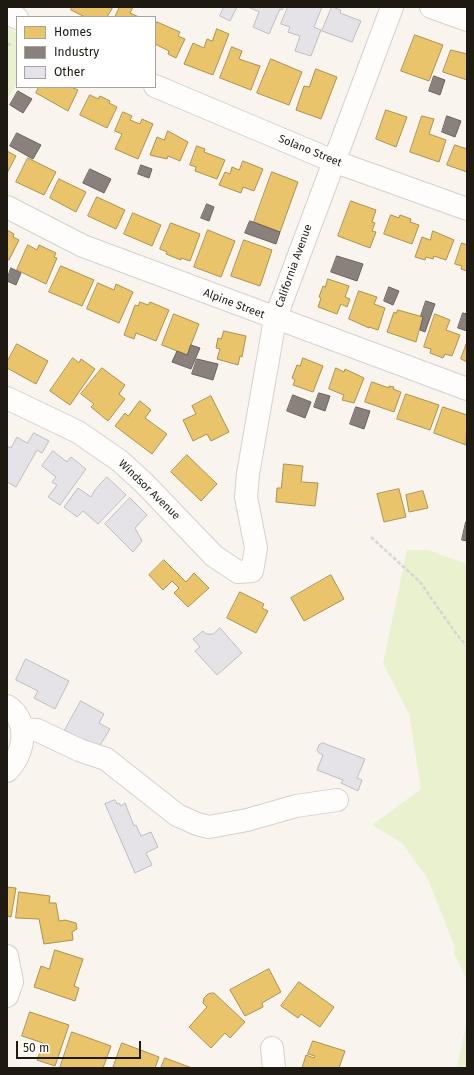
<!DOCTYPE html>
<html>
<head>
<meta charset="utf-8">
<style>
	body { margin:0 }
	#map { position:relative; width:474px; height:1075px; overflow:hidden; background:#f9f4ee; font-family:"Fira Sans",sans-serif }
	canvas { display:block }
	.frame { position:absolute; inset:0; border:8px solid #1e1911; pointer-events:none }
	.legend { position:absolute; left:16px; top:16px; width:140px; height:72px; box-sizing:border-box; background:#fff; border:1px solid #a5a3a0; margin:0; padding:5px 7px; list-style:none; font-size:12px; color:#1e1911 }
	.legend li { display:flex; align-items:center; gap:8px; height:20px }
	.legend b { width:20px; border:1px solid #a5a3a0 }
	.scale { position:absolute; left:16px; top:1041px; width:125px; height:18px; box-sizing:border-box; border:2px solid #1e1911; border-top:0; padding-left:5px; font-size:12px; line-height:14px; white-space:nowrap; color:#1e1911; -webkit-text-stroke:3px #fff; paint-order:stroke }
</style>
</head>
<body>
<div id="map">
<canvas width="474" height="1075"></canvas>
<div class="frame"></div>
<ul class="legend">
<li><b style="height:11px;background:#e9c46a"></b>Homes</li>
<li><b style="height:11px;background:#8a817c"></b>Industry</li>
<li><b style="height:11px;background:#e5e3e8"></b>Other</li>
</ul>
<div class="scale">50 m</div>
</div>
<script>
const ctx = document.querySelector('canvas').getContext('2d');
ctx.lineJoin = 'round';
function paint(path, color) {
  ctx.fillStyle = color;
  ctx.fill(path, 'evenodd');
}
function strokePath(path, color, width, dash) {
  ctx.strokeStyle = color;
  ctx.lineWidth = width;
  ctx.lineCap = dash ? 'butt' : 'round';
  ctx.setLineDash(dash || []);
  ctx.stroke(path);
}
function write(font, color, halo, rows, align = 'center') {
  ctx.font = font + ' "Fira Sans",sans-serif';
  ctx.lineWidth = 4;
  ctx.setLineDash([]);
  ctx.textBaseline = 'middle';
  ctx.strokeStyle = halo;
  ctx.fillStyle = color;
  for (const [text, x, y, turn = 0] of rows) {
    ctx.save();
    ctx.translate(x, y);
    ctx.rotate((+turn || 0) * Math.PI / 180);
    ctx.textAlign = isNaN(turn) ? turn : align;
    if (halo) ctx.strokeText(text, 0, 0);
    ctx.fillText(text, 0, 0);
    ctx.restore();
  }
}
paint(new Path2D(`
	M 7,28 L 17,33 L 17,83 L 7,100 Z
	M 407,550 L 428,550 L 467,564 L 467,980 L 454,953 L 455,947 L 428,879 L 402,843 L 372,825 L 421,789 L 409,714 L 383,663 Z
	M 467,1020 L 467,1068 L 457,1068 Z`), '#eaf1cf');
const homes = new Path2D(`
	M 72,7 L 113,7 L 107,17 L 85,17 L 71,10 Z
	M 120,7 L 133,7 L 130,13 L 139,17 L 115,17 Z
	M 157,22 L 180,32 L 178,36 L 185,39 L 176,58 L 168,54 L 169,51 L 155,44 L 155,26 Z
	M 217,29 L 229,34 L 213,75 L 184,64 L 193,43 L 204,48 L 207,39 L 212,41 Z
	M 415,35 L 443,45 L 429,81 L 401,71 Z
	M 232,47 L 242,51 L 239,59 L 260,66 L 251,90 L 220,78 Z
	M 451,50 L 467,54 L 467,80 L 443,72 Z
	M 271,59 L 302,72 L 289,105 L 257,93 Z
	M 316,69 L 337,77 L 321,119 L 296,110 L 304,86 L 309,87 Z
	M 39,87 L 71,87 L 78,90 L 68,111 L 36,93 Z
	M 90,95 L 98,99 L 100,96 L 110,101 L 109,103 L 117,107 L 107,128 L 80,115 Z
	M 386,110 L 407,117 L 396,147 L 376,139 Z
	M 123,112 L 132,116 L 130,120 L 140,124 L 142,119 L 153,124 L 138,159 L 115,149 L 122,134 L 115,131 Z
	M 422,116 L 434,119 L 429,134 L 446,140 L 439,162 L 410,152 Z
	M 168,131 L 188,142 L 180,161 L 168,156 L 167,159 L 150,155 L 157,137 L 164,140 Z
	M 455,145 L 467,149 L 467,172 L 447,165 Z
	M 197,146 L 205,149 L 204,152 L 225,160 L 217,179 L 195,171 L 196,167 L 190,165 Z
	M 7,151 L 16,156 L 7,173 Z
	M 28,158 L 56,172 L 44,195 L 16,182 Z
	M 243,161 L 263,169 L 254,191 L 243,187 L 241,193 L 219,185 L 225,172 L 230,174 L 232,167 L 239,170 Z
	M 272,172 L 298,182 L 280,232 L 254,222 Z
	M 59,179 L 86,192 L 76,212 L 50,198 Z
	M 97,197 L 125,210 L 116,229 L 88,216 Z
	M 351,201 L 376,210 L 372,222 L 375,223 L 372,231 L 376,232 L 370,248 L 338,236 Z
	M 133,213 L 161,225 L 152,246 L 124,234 Z
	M 391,215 L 399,218 L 400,215 L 411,219 L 410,222 L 419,225 L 412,244 L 384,234 Z
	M 171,223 L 200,234 L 190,261 L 181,258 L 181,260 L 166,254 L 167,252 L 160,249 Z
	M 7,230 L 14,234 L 13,237 L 19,240 L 9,260 L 7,259 Z
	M 208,230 L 235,241 L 221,277 L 194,267 Z
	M 433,231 L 454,240 L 446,260 L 434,256 L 433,259 L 426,257 L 425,260 L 415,257 L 422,237 L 430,240 Z
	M 244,240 L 272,250 L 260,286 L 231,276 Z
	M 462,243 L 467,245 L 467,271 L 461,269 L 462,266 L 455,264 Z
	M 28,245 L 37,250 L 39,245 L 56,253 L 54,257 L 57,258 L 46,284 L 17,270 Z
	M 61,266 L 94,280 L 82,306 L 49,292 Z
	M 328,279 L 349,286 L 345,297 L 350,299 L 347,307 L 341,304 L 337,314 L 318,307 L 321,298 L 319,297 L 323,286 L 325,287 Z
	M 98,283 L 114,290 L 116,284 L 133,292 L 119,323 L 87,309 Z
	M 359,291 L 377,297 L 374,304 L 385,308 L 378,330 L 369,327 L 369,328 L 349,319 Z
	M 140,302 L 148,305 L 150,302 L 169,310 L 156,341 L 136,333 L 134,339 L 124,335 L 135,305 L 138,306 Z
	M 398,310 L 423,317 L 416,342 L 387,332 L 394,312 L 396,313 Z
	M 174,314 L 199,324 L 187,355 L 162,345 Z
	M 435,314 L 450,320 L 446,330 L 460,335 L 452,356 L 445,354 L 443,358 L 430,353 L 431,349 L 424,347 Z
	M 224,331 L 246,336 L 242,357 L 240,356 L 238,365 L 217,359 L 220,349 L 216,348 L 218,338 L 221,339 Z
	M 467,342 L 467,362 L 461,359 Z
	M 17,344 L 48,361 L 36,384 L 7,368 L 7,362 Z
	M 73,358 L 79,363 L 81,359 L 95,369 L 70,405 L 50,391 Z
	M 303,358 L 323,366 L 313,392 L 293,385 L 295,380 L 292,378 L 297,365 L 300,366 Z
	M 102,368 L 125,385 L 119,394 L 125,399 L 108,421 L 91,407 L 94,404 L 81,394 Z
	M 336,368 L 344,372 L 345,369 L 364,378 L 354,403 L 342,400 L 344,395 L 329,389 Z
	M 372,382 L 389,388 L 389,386 L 394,387 L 393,389 L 401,392 L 394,412 L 365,402 Z
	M 406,394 L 439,405 L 430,430 L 397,419 Z
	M 211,396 L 229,432 L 211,441 L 207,434 L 193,441 L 183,420 L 196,414 L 192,406 Z
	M 140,401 L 151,410 L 145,418 L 167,434 L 152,454 L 115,426 L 125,413 L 128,416 Z
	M 443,407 L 467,415 L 466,445 L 434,433 Z
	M 187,455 L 217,484 L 201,501 L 171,472 Z
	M 284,464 L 303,466 L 301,482 L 318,483 L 315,506 L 276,502 L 277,488 L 281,488 Z
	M 399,489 L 406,517 L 384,522 L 377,494 Z
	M 423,491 L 428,508 L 409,512 L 406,495 Z
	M 164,560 L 186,582 L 194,573 L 209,588 L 188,607 L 174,593 L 179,588 L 172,581 L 163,590 L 149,575 Z
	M 331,575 L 344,599 L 304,621 L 291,598 Z
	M 240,592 L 264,604 L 262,608 L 268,611 L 256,633 L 227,618 Z
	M 7,887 L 16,888 L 11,917 L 7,916 Z
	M 19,892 L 50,896 L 49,903 L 56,903 L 59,921 L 65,920 L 76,923 L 77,929 L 72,932 L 73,940 L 44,944 L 39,919 L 16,918 Z
	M 55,950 L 83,959 L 74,986 L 79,988 L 75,1001 L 34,987 L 41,966 L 49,969 Z
	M 269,969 L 281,992 L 262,1003 L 263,1007 L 245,1016 L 230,990 Z
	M 299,982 L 334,1007 L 320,1027 L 301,1014 L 298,1018 L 281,1006 Z
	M 214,993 L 245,1022 L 230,1038 L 225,1033 L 211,1048 L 189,1027 L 207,1007 L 203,1003 L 204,998 L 208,994 Z
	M 30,1012 L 69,1025 L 55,1066 L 37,1060 L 43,1043 L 22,1036 Z
	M 72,1032 L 111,1046 L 103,1068 L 60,1068 Z
	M 313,1041 L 345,1051 L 339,1068 L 302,1068 L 306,1055 L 314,1058 L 315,1056 L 308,1054 Z
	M 122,1043 L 159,1057 L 155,1068 L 113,1068 Z
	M 165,1058 L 192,1068 L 161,1068 Z`);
paint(homes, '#e9c46a');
strokePath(homes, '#ac914f', 1);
const industry = new Path2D(`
	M 434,76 L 445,80 L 440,95 L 429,91 Z
	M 18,91 L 32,99 L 23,113 L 10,105 Z
	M 447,116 L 461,121 L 455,137 L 442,132 Z
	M 17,133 L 41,145 L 33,159 L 10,146 Z
	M 141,165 L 152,169 L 149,178 L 138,174 Z
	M 90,169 L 111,179 L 104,193 L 83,183 Z
	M 207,204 L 214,207 L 209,221 L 201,218 Z
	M 250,221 L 280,232 L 276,244 L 245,233 Z
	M 337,256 L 363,264 L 357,281 L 331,272 Z
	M 11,268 L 21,273 L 16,285 L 7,281 Z
	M 389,287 L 399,291 L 393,305 L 384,301 Z
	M 426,301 L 435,304 L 425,332 L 420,330 L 423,317 L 421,316 Z
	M 463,313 L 467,314 L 467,331 L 458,328 Z
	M 191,345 L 200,348 L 191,369 L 172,362 L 177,351 L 187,355 Z
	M 197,359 L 218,364 L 213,380 L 192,374 Z
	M 319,393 L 330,396 L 325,411 L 314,407 Z
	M 293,395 L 311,402 L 305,418 L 287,411 Z
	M 356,407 L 370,411 L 364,429 L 350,424 Z
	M 466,522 L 467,522 L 467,541 L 462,540 Z`);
paint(industry, '#8a817c');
strokePath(industry, '#6a625c', 1);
const building = new Path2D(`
	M 224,7 L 237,7 L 230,21 L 220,16 Z
	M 248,7 L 284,7 L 282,10 L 280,9 L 269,34 L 253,27 L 259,12 Z
	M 288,7 L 322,7 L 314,27 L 321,30 L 311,56 L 295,51 L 300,36 L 288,32 L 290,27 L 281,24 Z
	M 332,7 L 341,10 L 340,13 L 361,21 L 352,42 L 322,31 Z
	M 34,433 L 49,441 L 42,453 L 37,450 L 16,487 L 7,482 L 7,446 L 11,448 L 17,437 L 27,443 Z
	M 53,451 L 67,462 L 71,457 L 86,469 L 60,505 L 48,497 L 57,485 L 52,482 L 56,477 L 42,466 Z
	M 107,477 L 126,495 L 98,524 L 83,511 L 77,517 L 64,507 L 78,488 L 91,497 L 95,490 Z
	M 130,498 L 147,515 L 135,528 L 142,541 L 133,552 L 105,524 Z
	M 220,628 L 242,653 L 217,675 L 195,651 L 200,647 L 193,639 L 203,631 L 206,634 L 213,634 Z
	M 26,659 L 69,681 L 55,709 L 34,698 L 38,691 L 16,680 Z
	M 81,701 L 104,714 L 99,723 L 110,729 L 97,750 L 65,730 Z
	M 323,743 L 365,759 L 357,778 L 362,780 L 358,791 L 341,783 L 343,780 L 317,770 L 323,755 L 319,753 L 317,750 L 319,745 Z
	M 115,800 L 117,804 L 119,803 L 121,806 L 125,803 L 134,826 L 136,825 L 141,836 L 151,832 L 158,847 L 146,853 L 152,865 L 135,873 L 105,804 Z`);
paint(building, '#e5e3e8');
strokePath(building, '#bebcbe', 1);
const minor = new Path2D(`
	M 431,7 L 467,20
	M 7,13 L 17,18
	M 155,86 L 333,161 L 467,209
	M 7,207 L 83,246 L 467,389
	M 7,398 L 78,432 L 120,461 L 145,484 L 214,556 L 238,572 L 252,571 L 256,548 L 246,497 L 248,474 L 275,319 L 392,7
	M 7,706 C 30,720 25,754 7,771
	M 23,729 L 37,730 L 79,750 L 106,759 L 177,815 L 197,824 L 209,827 L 247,820 L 296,806 L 337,800
	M 7,956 L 12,982 L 7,996
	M 272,1048 L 274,1068`);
strokePath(minor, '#d6d0ca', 24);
strokePath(new Path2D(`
	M 7,44 L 11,45
	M 371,537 L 420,582 L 457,635 L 467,646`), '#d7d5d4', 2.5, [4, 2]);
strokePath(minor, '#fefdfc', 22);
write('11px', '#1e1911', '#fff', [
	["Solano Street",310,151,22],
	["California Avenue",294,266,-70],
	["Alpine Street",234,304,21],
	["Windsor Avenue",149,490,44]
]);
</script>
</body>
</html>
